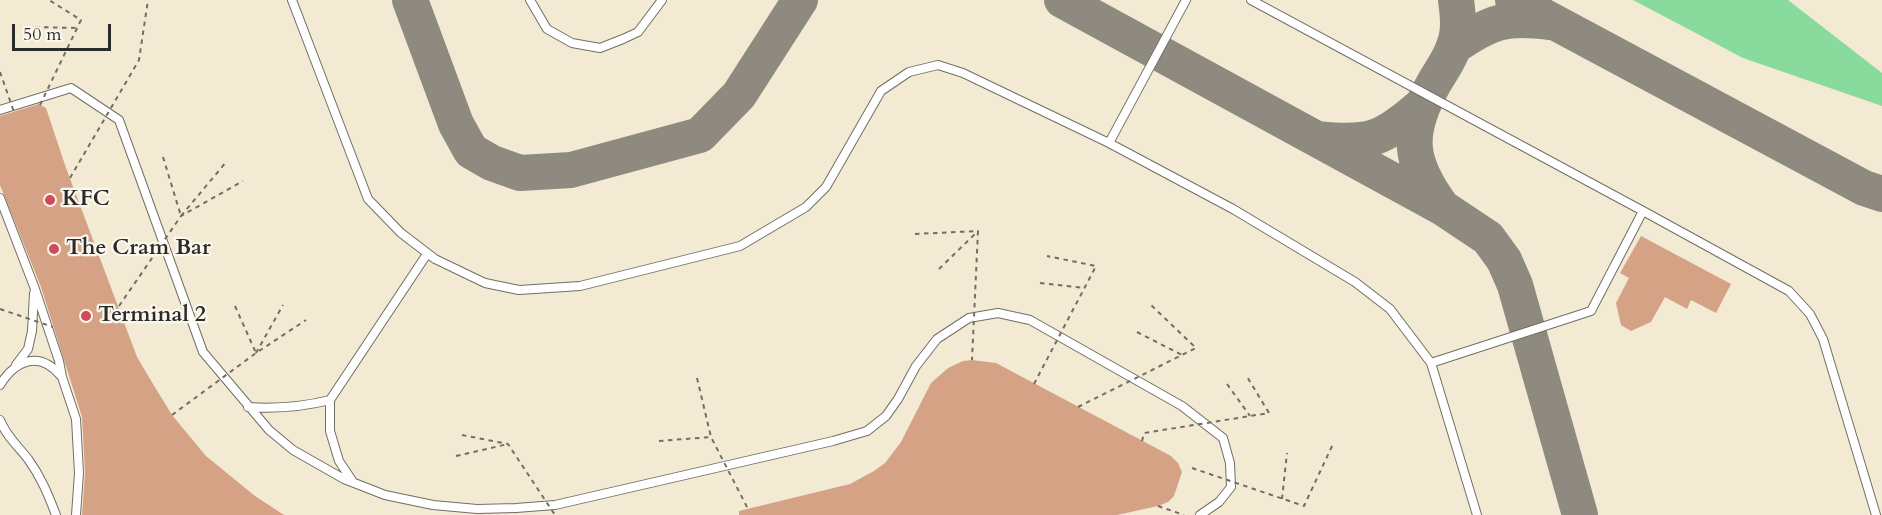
<!DOCTYPE html>
<html>
<head>
<meta charset="utf-8">
<style>
	body { margin:0 }
	#map { position:relative; width:1882px; height:515px; overflow:hidden; background:#f3ead3; font-family:Cardo,serif }
	canvas { display:block }
	.scale { position:absolute; left:12px; top:24px; width:99px; height:27px; box-sizing:border-box; border:3px solid #2b2b2b; border-top:0; padding-left:8px; font-size:18px; line-height:21px; white-space:nowrap; color:#2b2b2b; -webkit-text-stroke:4px #fbf7ec; paint-order:stroke }
</style>
</head>
<body>
<div id="map">
<canvas width="1882" height="515"></canvas>
<div class="scale">50 m</div>
</div>
<script>
const ctx = document.querySelector('canvas').getContext('2d');
ctx.lineJoin = 'round';
function paint(path, color) {
  ctx.fillStyle = color;
  ctx.fill(path, 'evenodd');
}
function strokePath(path, color, width, dash) {
  ctx.strokeStyle = color;
  ctx.lineWidth = width;
  ctx.lineCap = dash ? 'butt' : 'round';
  ctx.setLineDash(dash || []);
  ctx.stroke(path);
}
function write(font, color, halo, rows, align = 'center') {
  ctx.font = font + ' Cardo,serif';
  ctx.lineWidth = 4.5;
  ctx.setLineDash([]);
  ctx.textBaseline = 'middle';
  ctx.strokeStyle = halo;
  ctx.fillStyle = color;
  for (const [text, x, y, turn = 0] of rows) {
    ctx.save();
    ctx.translate(x, y);
    ctx.rotate((+turn || 0) * Math.PI / 180);
    ctx.textAlign = isNaN(turn) ? turn : align;
    if (halo) ctx.strokeText(text, 0, 0);
    ctx.fillText(text, 0, 0);
    ctx.restore();
  }
}
paint(new Path2D(`
	M 1633,0 L 1788,0 L 1882,73 L 1882,106 L 1743,58 Z`), '#88db9c');
strokePath(new Path2D(`
	M 410,0 L 456,124 L 471,151 L 492,163 L 520,173 L 571,170 L 700,135 L 739,95 L 800,0
	M 1062,0 L 1443,208 L 1488,238 L 1504,260 L 1515,285 L 1580,515
	M 1513,0 L 1864,188 L 1882,194
	M 1455,46 C 1490,22 1506,16 1549,22
	M 1319,139 C 1369,145 1383,139 1421,106
	M 1442,207 C 1408,161 1406,133 1434,83 C 1441,71 1450,59 1454,46 C 1460,31 1458,15 1456,0`), '#8f8a7f', 36);
paint(new Path2D(`
	M 39,104 L 46,108 L 66,168 L 137,357 L 153,384 L 172,415 L 206,456 L 255,496 L 284,515 L 82,515 L 85,473 L 82,417 L 41,287 L 0,185 L 0,116 Z
	M 1641,236 L 1731,284 L 1716,313 L 1691,300 L 1687,309 L 1665,297 L 1651,322 L 1631,331 L 1621,325 L 1616,303 L 1629,278 L 1620,273 Z
	M 972,360 L 996,363 L 1171,456 L 1178,463 L 1182,472 L 1174,496 L 1168,502 L 1158,506 L 1117,515 L 739,515 L 739,511 L 850,484 L 874,471 L 885,463 L 901,442 L 931,383 L 948,368 L 963,361 Z`), '#d5a285');
const lane = new Path2D(`
	M 292,0 L 368,199 L 401,233 L 435,259 L 485,283 L 519,290 L 580,286 L 740,246 L 806,207 L 826,187 L 881,91 L 909,72 L 938,65 L 963,73 L 1109,143 L 1233,209 L 1355,282 L 1390,309 L 1431,363 L 1591,311 L 1643,211 L 1789,291 L 1810,314 L 1823,339 L 1876,515
	M 530,0 L 547,29 L 572,43 L 600,48 L 623,39 L 638,32 L 662,0
	M 1251,0 L 1643,211
	M 0,110 L 71,88 L 119,120 L 203,352 L 269,430 L 293,450 L 344,479 L 385,495 L 433,505 L 477,509 L 516,508 L 555,505 L 833,441 L 867,431 L 886,416 L 898,399 L 916,366 L 937,339 L 969,318 L 998,313 L 1030,320 L 1182,406 L 1223,438 L 1230,463 L 1231,487 L 1219,502 L 1200,515
	M 1109,143 L 1186,0
	M 0,198 L 35,289 L 59,361 L 62,377 L 76,419 L 79,473 L 76,515
	M 1431,363 L 1477,515
	M 16,365 L 28,349 L 32,331 L 34,293
	M 0,385 C 16,359 40,351 61,376
	M 248,407 C 277,409 302,407 330,400
	M 0,420 C 6,436 18,446 28,459 C 41,477 48,494 56,515
	M 353,482 L 339,461 L 330,431 L 330,400 L 427,254`);
strokePath(lane, '#716e66', 10);
strokePath(new Path2D(`
	M 35,27 L 77,28
	M 163,157 L 181,216
	M 181,216 L 227,161
	M 939,269 L 978,231
	M 1040,283 L 1084,288
	M 235,306 L 256,353
	M 1137,332 L 1182,355
	M 256,353 L 283,305
	M 1227,384 L 1250,416
	M 659,441 L 711,437
	M 456,456 L 508,444
	M 1282,499 L 1287,453
	M 1158,506 L 1184,515`), '#716e66', 2, [4.5, 4.5]);
strokePath(lane, '#fff', 8);
strokePath(new Path2D(`
	M 0,72 L 14,112
	M 40,105 L 81,20 L 49,0
	M 70,178 L 139,60 L 148,0
	M 915,234 L 978,231 L 972,360
	M 119,306 L 181,216 L 243,181
	M 0,309 L 53,327
	M 697,378 L 711,437 L 748,509
	M 1034,384 L 1096,266 L 1047,256
	M 1078,407 L 1196,348 L 1151,305
	M 172,415 L 256,353 L 306,320
	M 462,435 L 508,444 L 555,515
	M 1142,441 L 1144,433 L 1269,413 L 1246,375
	M 1192,468 L 1304,506 L 1333,444`), '#716e66', 2, [4.5, 4.5]);
for (const [x, y, r, color] of [
	[50,200,6,"#d1495b"],
	[54,249,6,"#d1495b"],
	[86,316,6,"#d1495b"]
]) {
  const dot = new Path2D();
  dot.arc(x, y, r, 0, 2 * Math.PI);
  ctx.fillStyle = color;
  ctx.fill(dot);
  strokePath(dot, '#fbf7ec', 2);
}
write('bold 22px', '#2b2b2b', '#fbf7ec', [
	["KFC",62,200],
	["The Cram Bar",66,249],
	["Terminal 2",98,316]
], 'left');
</script>
</body>
</html>
